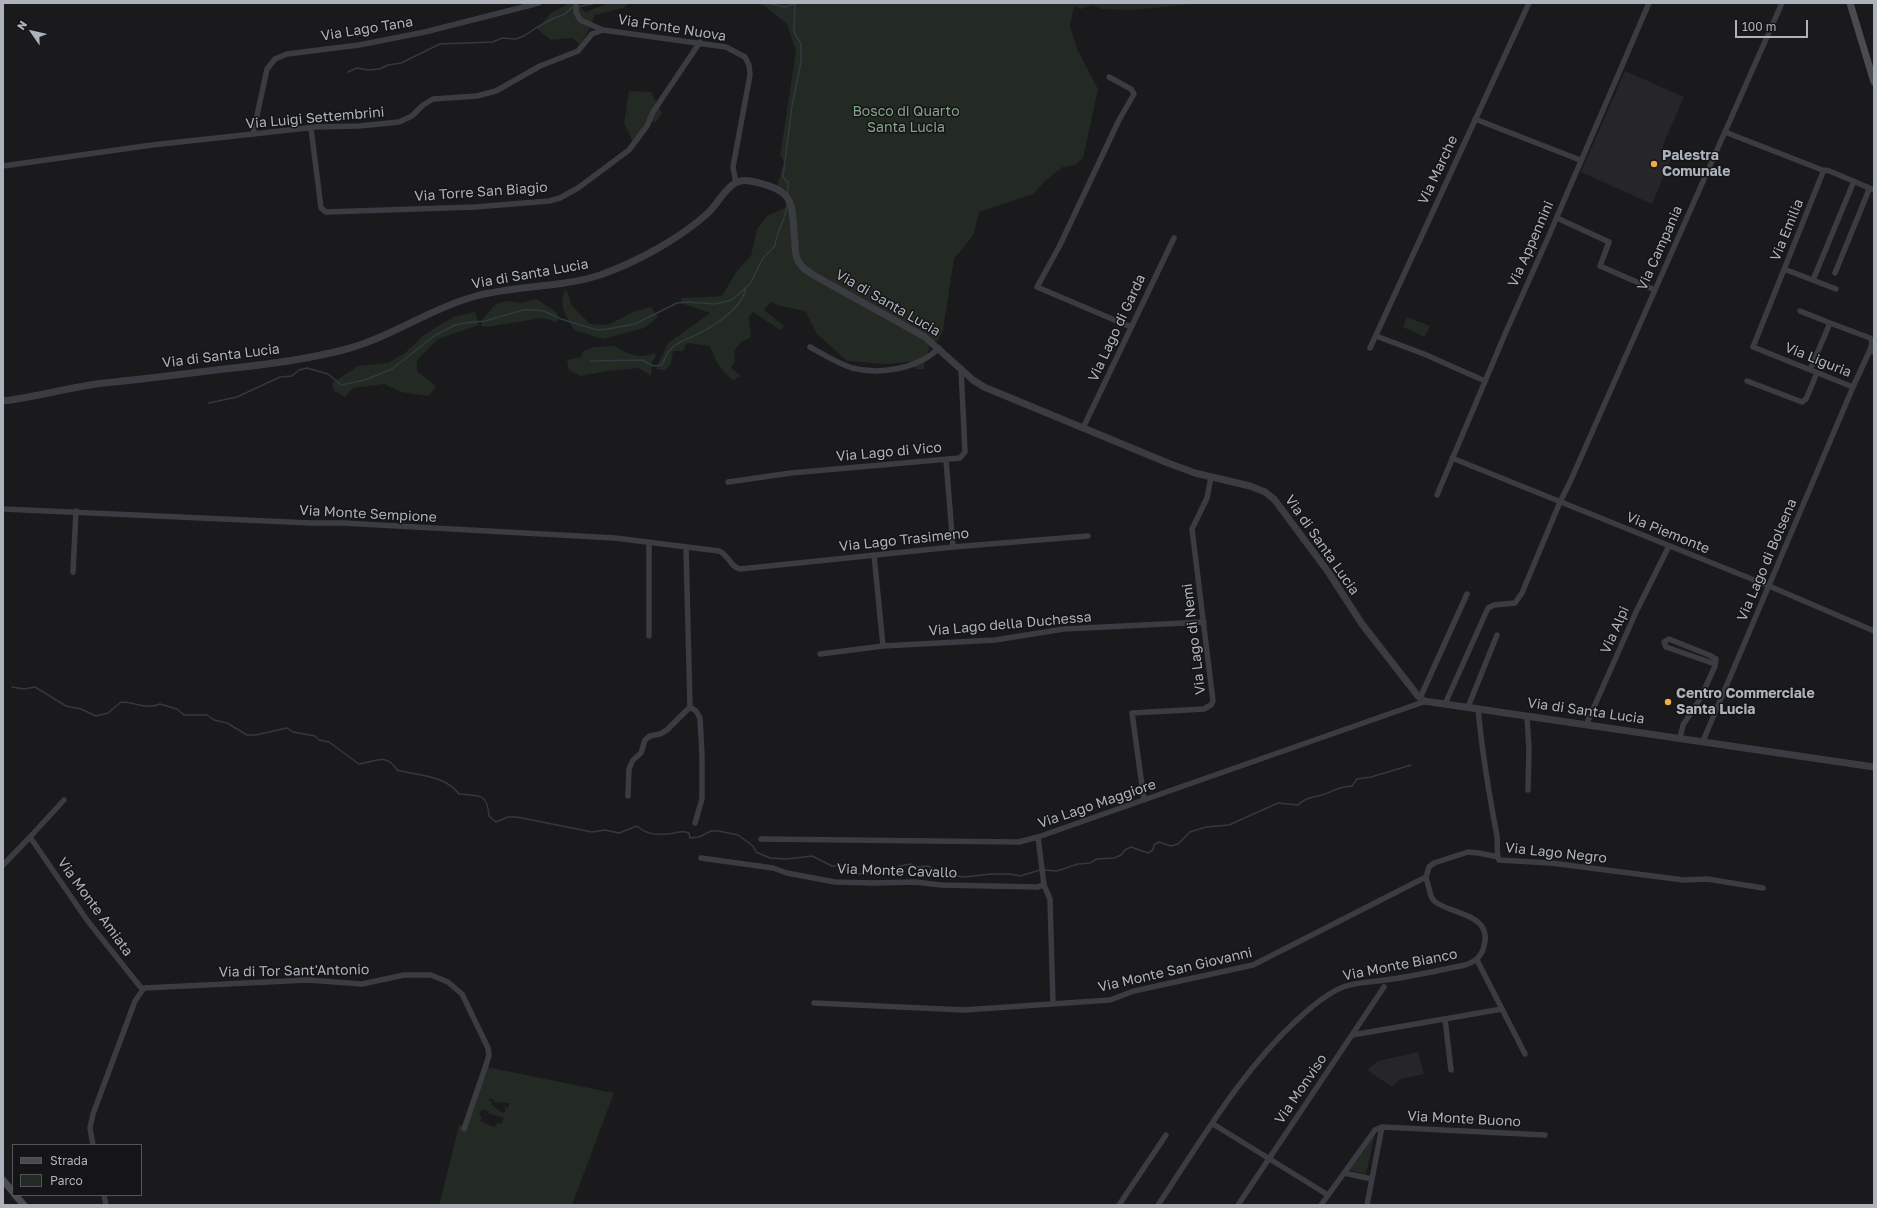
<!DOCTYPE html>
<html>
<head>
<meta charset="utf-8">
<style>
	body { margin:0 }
	#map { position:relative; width:1877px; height:1208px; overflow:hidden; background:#1a1a1c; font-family:"Golos Text",sans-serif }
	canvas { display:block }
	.frame { position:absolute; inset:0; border:4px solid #adb2bb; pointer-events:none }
	.legend { position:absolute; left:12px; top:1144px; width:130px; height:52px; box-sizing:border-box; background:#151517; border:1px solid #525459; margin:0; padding:5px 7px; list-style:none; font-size:12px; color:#adb2bb }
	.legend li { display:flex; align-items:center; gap:8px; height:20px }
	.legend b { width:20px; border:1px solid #525459 }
	.north { position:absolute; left:12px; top:12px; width:40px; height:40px; -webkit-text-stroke:3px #151517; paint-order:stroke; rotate:304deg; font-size:11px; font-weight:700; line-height:16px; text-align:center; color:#adb2bb }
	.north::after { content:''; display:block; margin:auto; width:14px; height:18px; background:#adb2bb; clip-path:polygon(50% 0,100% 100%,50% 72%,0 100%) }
	.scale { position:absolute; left:1735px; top:20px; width:73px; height:18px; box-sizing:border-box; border:2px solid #adb2bb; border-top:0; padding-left:5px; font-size:12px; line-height:14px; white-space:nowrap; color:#adb2bb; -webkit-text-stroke:3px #151517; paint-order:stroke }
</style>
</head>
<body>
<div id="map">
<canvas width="1877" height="1208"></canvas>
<div class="frame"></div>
<ul class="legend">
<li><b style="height:5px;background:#494b51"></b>Strada</li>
<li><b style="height:11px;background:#222a23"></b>Parco</li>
</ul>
<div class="north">N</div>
<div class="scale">100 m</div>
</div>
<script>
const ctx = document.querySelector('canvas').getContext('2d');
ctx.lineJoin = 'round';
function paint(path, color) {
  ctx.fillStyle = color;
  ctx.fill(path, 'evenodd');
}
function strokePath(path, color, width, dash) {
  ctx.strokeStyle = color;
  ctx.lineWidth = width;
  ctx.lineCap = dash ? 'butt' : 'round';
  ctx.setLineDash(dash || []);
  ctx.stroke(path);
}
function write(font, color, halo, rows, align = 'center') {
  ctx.font = font + ' "Golos Text",sans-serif';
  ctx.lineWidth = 3;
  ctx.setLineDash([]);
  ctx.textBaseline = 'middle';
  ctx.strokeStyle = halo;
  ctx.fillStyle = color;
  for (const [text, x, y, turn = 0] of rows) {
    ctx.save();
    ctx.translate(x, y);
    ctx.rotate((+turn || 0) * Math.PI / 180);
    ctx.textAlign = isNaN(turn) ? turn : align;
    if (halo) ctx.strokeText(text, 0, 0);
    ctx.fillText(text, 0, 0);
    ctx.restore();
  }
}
paint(new Path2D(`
	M 1625,71 L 1684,97 L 1662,147 L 1674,152 L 1652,204 L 1581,172 Z
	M 1418,1052 L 1424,1074 L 1401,1079 L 1392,1087 L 1367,1070 L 1378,1061 Z`), '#262629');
paint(new Path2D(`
	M 569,3 L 574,3 L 586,12 L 609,3 L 628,3 L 624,8 L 594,15 L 592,25 L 580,44 L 572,38 L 551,40 L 537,29 L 551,13 Z
	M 754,3 L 1204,3 L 1132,10 L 1102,9 L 1093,5 L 1081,9 L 1076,6 L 1073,10 L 1070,26 L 1077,49 L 1098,89 L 1083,158 L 1075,165 L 1063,167 L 1046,180 L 1033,194 L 979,212 L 974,234 L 954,259 L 943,330 L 938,341 L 929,342 C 930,352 924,358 924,369 L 916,369 L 909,362 L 886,364 L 847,361 L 817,334 L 805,311 L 781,306 L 771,302 L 764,310 L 784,326 L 780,330 L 753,312 L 749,317 L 751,337 L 741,342 L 734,351 L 735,361 L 731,368 L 741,376 L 733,380 C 720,370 715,361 710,346 L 687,343 L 683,351 L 673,351 L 671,364 L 665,370 L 656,369 L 668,343 L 710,313 L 681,303 L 681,298 L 722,296 L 736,272 L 751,256 L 757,229 L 767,216 L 793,204 L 789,194 L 777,186 L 784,162 L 780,156 L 796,51 L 787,24 L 765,6 Z
	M 629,91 L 651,92 L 662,114 L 655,122 L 647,121 L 637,138 L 633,142 L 624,123 Z
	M 566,289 L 572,306 L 590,324 L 608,325 L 633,312 L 651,307 L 658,317 L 644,328 L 603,339 L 574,330 C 566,316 557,304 566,289 Z
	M 536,299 L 558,313 L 557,322 L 542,318 L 488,327 L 481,326 L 483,318 L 496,304 L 506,301 L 521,303 Z
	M 475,312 L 479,325 L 438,339 L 417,360 L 417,371 L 436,386 L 429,396 L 401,392 L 384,384 L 353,388 L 345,397 L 334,391 L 332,383 L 358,366 L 388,363 L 405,353 L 424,335 L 453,317 Z
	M 1407,317 L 1430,326 L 1425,337 L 1403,327 Z
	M 615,346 C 629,355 639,359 655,353 L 656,357 L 652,361 L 651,376 L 639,368 L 607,371 L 581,376 L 569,370 L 567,360 L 581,357 L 583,351 L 594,347 Z
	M 487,1067 L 614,1093 L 572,1205 L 439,1205 L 459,1126 L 466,1123 ZM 489,1098 L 494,1100 L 494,1102 L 510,1103 L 508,1108 L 504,1106 L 506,1110 L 503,1113 L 491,1105 L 492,1102 L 489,1100 ZM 482,1109 L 489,1111 L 488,1113 L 504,1118 L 501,1124 L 498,1123 L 494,1127 L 480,1121 L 482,1117 L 479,1115 Z
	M 1375,1133 L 1366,1174 L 1348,1170 Z`), '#222a23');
strokePath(new Path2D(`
	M 767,3 L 785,7 L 794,4
	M 348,72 L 357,68 L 368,70 L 380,69 L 388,65 L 401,63 L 440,44 L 493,42 L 502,38 L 516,39 L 524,36 L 536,28 L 552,19 L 565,14 L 571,8 L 596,3
	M 788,195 L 788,182 L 783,177 L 792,106 L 801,62 L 801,44 L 794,32 L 795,3
	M 590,361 L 642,360 L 654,366 L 662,365 C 664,360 666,355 669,351 C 676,342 688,339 698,334 C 716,325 742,308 746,288
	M 209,403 L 237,397 L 280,377 L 292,376 L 299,370 L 307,368 L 328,374 L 341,385 L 365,380 L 392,369 L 434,336 L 455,325 L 464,323 L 485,321 L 523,310 L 535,310 L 544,311 L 561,319 L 597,330 L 608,329 L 635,324 L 677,303 L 687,302 L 715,304 L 732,300 L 750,284 L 763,258 L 775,246 C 776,231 786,220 787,205
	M 12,687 L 24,689 L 35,687 L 66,706 L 81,709 L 96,716 L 108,713 L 121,702 C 135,702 147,710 160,704 L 177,709 L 184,715 L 207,715 L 214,720 L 227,723 L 247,735 L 256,735 L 287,728 L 293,732 L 315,736 L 319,740 L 329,742 L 359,764 C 375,762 386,752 397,770 C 419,776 445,775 459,794 C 479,796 487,792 489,816 L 496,822 L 508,817 L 517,817 L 592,832 L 605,830 L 619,833 L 637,826 C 646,834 655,835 667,834 C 676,834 680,829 689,833 L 690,838 L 699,837 L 711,831 L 718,831 L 738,835 L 753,846 L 756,852 L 770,858 L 787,859 L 812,856 L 832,866 L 842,866 L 845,870 L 854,874 L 864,874 L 872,872 L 890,872 L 900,866 L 910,864 L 918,867 L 928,866 L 939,872 L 947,872 L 956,876 L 965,877 L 991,874 L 1010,874 L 1020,876 L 1040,870
	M 1044,870 L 1057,871 L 1078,864 L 1090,863 L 1097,859 L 1114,858 L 1121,855 L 1125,850 L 1131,847 L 1148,853 L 1153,850 L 1154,845 L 1159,842 L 1171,846 L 1178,844 L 1190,832 L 1206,827 L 1229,825 L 1278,803 L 1298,805 C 1306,797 1312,798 1322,795 C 1335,791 1336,787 1352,786 L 1357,779 L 1371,777 L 1411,765`), '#303a40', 1.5);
strokePath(new Path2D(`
	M 576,3 L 576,12 L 580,20 L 603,30 L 726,47 L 745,57 L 749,65 L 750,75 L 733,167 L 736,183
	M 1109,77 L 1131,89 L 1134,94 L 1119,120 L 1060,245 L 1037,287 L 1131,327
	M 1475,119 L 1580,160
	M 311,128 L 321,208 L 326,212 L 475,207 L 549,201 L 560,198 L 578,188 L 629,150 L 647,126 L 653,112 L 700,42
	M 1725,132 L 1825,171
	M 253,134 L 267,69 L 275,59 L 287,54 L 359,45 L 425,32 L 539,3
	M 3,166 L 152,145 L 253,134 L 316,127 L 359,126 L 399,122 L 412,116 L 423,105 L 433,99 L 477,96 L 496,91 L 540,66 L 578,51 L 592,34 L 603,30
	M 1874,190 L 1832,172 L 1826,170 L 1823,172 L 1753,347 L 1853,387 L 1870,350 L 1874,352
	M 1557,218 L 1609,242 L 1600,266 L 1655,290
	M 1784,269 L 1836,289
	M 1835,273 L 1868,192 L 1868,188
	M 1813,280 L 1854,181
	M 1800,311 L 1830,323
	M 1376,336 L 1424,354 L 1485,381
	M 810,347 C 824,355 837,363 852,368 C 880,375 918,369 939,348
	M 1370,348 L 1529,3
	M 1810,370 L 1830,323 L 1870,338 L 1872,342 L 1870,350
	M 1747,381 L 1802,402 L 1806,399 L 1817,373
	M 1083,428 L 1174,238
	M 1452,458 L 1769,586 L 1874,631
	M 946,460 L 953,547
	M 728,482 L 791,473 L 960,458 L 965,452 L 961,368
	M 1437,495 L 1505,334 L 1547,240 L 1649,3
	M 3,509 L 311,523 L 343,523 L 615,538 L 719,551 C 729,555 730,567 740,569 L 953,547 L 1088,536
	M 686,548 L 690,707 L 696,711 L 700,718 L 702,755 L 702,799 L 695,823
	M 874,555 L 883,646
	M 73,572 L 76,511
	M 649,636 L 649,542
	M 820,654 L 883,646 L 995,640 L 1064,629 L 1204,622
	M 1420,698 L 1467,594
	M 1445,704 L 1488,608 L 1494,605 L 1515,603 L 1522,593 L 1560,502 L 1570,482 L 1782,3
	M 1468,707 L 1497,635
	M 1478,708 C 1482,752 1489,794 1497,836 C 1498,844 1496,855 1499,860 L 1551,863 L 1684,880 L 1707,879 L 1763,888
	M 1527,716 L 1529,749 L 1528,790
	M 1586,725 L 1636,612 L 1669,546
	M 1680,738 L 1683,725 L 1700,699 L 1715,666 C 1715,663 1716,662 1716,659 L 1709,655 L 1669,639 L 1664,642 L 1666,647 L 1715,664
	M 1703,741 L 1853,387
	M 628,796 L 629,769 L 633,760 L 641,753 L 645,740 L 650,736 L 660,734 L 667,730 L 690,707
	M 1144,800 L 1132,713 L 1204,709 L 1211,705 L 1213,701 L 1192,529 L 1207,498 L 1211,477
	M 30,837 L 64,800
	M 761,839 L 1019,842 L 1038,837 L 1426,701
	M 701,858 L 773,868 L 787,873 L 835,882 L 873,883 L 915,882 L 941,885 L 1037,887 L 1044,885 L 1038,837
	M 3,865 L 30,837 L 87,920 L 142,989
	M 1044,885 L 1050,899 L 1053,1004
	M 1477,960 L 1525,1054
	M 814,1003 L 964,1010 L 1110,1000 L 1134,991 L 1253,965 L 1426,877
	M 1445,1019 L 1451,1070
	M 1352,1035 L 1502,1009
	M 1213,1124 L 1328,1195
	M 1382,1127 L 1545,1135
	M 93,1145 L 90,1128 L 93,1114 L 135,1001 L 144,988 L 308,980 L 362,984 L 404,975 L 431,975 L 448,982 L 462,994 L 488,1048 L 489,1055 L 486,1065 L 464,1129
	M 1344,1173 L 1372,1179
	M 104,1195 L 106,1205
	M 1119,1205 L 1166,1135
	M 1158,1205 C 1201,1141 1241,1071 1298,1019 C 1311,1007 1326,994 1343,987 C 1356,982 1371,982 1385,980 C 1412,977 1439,970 1465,965 C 1475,962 1482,956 1484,946 C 1493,913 1451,915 1434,901 L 1431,896 L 1426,877 L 1429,867 L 1434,863 L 1468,852 L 1479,853 L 1498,857
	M 1238,1205 L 1384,987
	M 1321,1205 L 1375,1130 L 1382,1127 L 1367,1205`), '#3b3c41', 5.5);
strokePath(new Path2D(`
	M 3,401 C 37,397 70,387 104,383 C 144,379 184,374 224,369 C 264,365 304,360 343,350 C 390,338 429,309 476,296 C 517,285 560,288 600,275 C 637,262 679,239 708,213 C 721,201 729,177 750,181 C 797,190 791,202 795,243 C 795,249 795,256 798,261 C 801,268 809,272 815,276 L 925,337 L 973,380 L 984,387 L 1168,463 L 1195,473 L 1250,486 L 1265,492 L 1274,499 L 1329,573 L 1362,624 L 1418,696 L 1424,701 L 1874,767`), '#3b3c41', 7);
strokePath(new Path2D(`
	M 1850,3 L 1874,82
	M 3,1180 L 13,1192
	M 15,1195 L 24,1205`), '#494b51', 7);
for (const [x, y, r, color] of [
	[1654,164,4,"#eeae40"],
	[1668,702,4,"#eeae40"]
]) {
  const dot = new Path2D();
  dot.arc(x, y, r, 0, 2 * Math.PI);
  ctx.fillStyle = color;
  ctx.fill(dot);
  strokePath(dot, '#151517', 1.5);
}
write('14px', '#adb2bb', '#151517', [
	["Via Fonte Nuova",672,28,9],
	["Via Lago Tana",367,29,-9],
	["Via Luigi Settembrini",315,118,-5],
	["Via Marche",1438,170,-65],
	["Via Torre San Biagio",481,192,-4],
	["Via Emilia",1787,230,-68],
	["Via Appennini",1531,244,-66],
	["Via Campania",1660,248,-66],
	["Via di Santa Lucia",530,274,-10],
	["Via di Santa Lucia",888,303,30],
	["Via Lago di Garda",1117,328,-65],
	["Via di Santa Lucia",221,356,-7],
	["Via Liguria",1818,360,22],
	["Via Lago di Vico",889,452,-5],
	["Via Monte Sempione",368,514,3],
	["Via Piemonte",1668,533,22],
	["Via Lago Trasimeno",904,540,-6],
	["Via di Santa Lucia",1322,545,55],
	["Via Lago di Bolsena",1767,560,-67],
	["Via Lago della Duchessa",1010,624,-5],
	["Via Alpi",1615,630,-66],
	["Via Lago di Nemi",1194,639,-97],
	["Via di Santa Lucia",1586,711,8],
	["Via Lago Maggiore",1097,804,-19],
	["Via Lago Negro",1556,853,6],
	["Via Monte Cavallo",897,871,2],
	["Via Monte Amiata",95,907,54],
	["Via Monte Bianco",1400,965,-11],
	["Via Monte San Giovanni",1175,970,-13],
	["Via di Tor Sant'Antonio",294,971,-1],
	["Via Monviso",1301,1089,-56],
	["Via Monte Buono",1464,1119,3]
]);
write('14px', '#85a686', '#151517', [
	["Bosco di Quarto",906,112],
	["Santa Lucia",906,128]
]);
write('bold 14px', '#adb2bb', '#151517', [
	["Palestra",1662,156],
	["Comunale",1662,172],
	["Centro Commerciale",1676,694],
	["Santa Lucia",1676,710]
], 'left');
</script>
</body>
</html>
